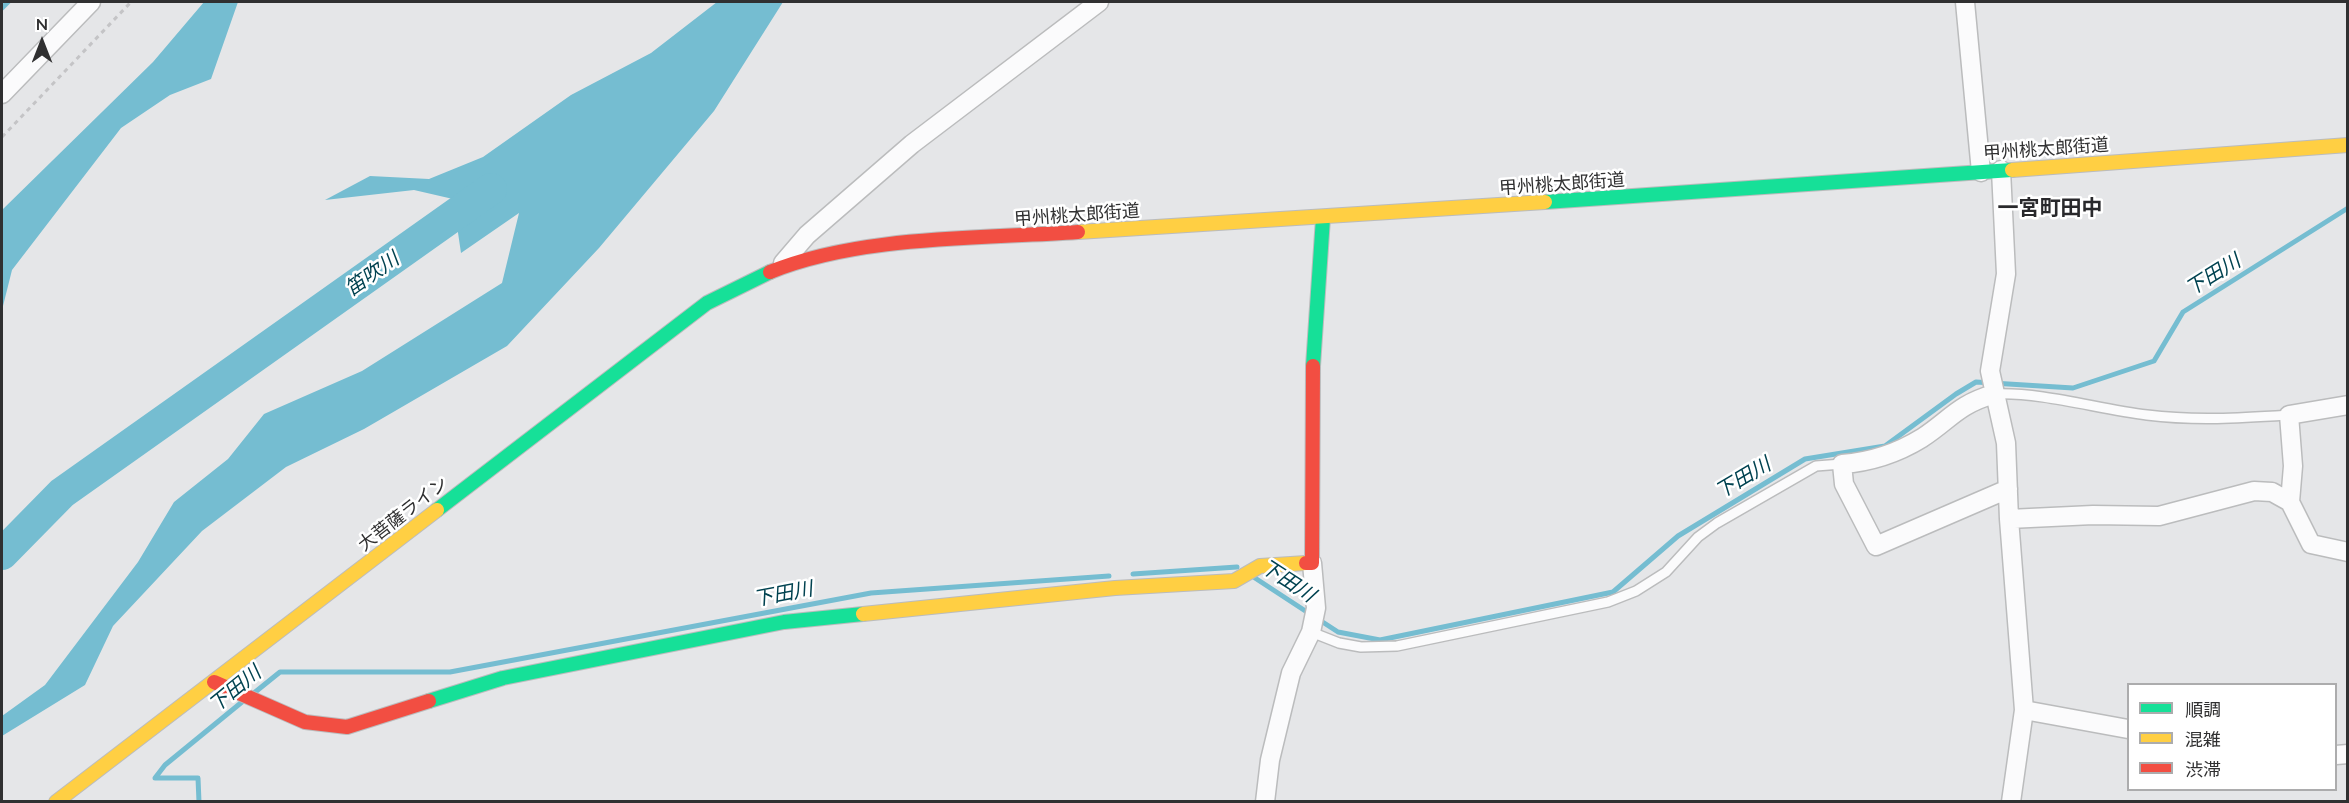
<!DOCTYPE html>
<html>
<head>
<meta charset="utf-8">
<style>
	body { margin:0 }
	#map { position:relative; width:2349px; height:803px; overflow:hidden; background:#e5e6e8; font-family:Lato,"Noto Sans JP",sans-serif }
	canvas { display:block }
	.frame { position:absolute; inset:0; border:3px solid #303031; pointer-events:none }
	.legend { position:absolute; left:2127px; top:683px; width:210px; height:108px; box-sizing:border-box; background:#fff; border:2px solid #acacad; margin:0; padding:8px 10px; list-style:none; font-size:18px; color:#303031 }
	.legend li { display:flex; align-items:center; gap:12px; height:30px }
	.legend b { width:30px; border:2px solid #acacad }
	.north { position:absolute; left:12px; top:12px; width:60px; height:60px; -webkit-text-stroke:4px #fff; paint-order:stroke; rotate:0deg; font-size:16px; font-weight:700; line-height:24px; text-align:center; color:#303031 }
	.north::after { content:''; display:block; margin:auto; width:21px; height:27px; background:#303031; clip-path:polygon(50% 0,100% 100%,50% 72%,0 100%) }
</style>
</head>
<body>
<div id="map">
<canvas width="2349" height="803"></canvas>
<div class="frame"></div>
<ul class="legend">
<li><b style="height:8px;background:#16e098"></b>順調</li>
<li><b style="height:8px;background:#ffcf43"></b>混雑</li>
<li><b style="height:8px;background:#f24e42"></b>渋滞</li>
</ul>
<div class="north">N</div>
</div>
<script>
const ctx = document.querySelector('canvas').getContext('2d');
ctx.lineJoin = 'round';
function paint(path, color) {
  ctx.fillStyle = color;
  ctx.fill(path, 'evenodd');
}
function strokePath(path, color, width, dash) {
  ctx.strokeStyle = color;
  ctx.lineWidth = width;
  ctx.lineCap = dash ? 'butt' : 'round';
  ctx.setLineDash(dash || []);
  ctx.stroke(path);
}
function write(font, color, halo, rows, align = 'center') {
  ctx.font = font + ' Lato,"Noto Sans JP",sans-serif';
  ctx.lineWidth = 5;
  ctx.setLineDash([]);
  ctx.textBaseline = 'middle';
  ctx.strokeStyle = halo;
  ctx.fillStyle = color;
  for (const [text, x, y, turn = 0] of rows) {
    ctx.save();
    ctx.translate(x, y);
    ctx.rotate((+turn || 0) * Math.PI / 180);
    ctx.textAlign = isNaN(turn) ? turn : align;
    if (halo) ctx.strokeText(text, 0, 0);
    ctx.fillText(text, 0, 0);
    ctx.restore();
  }
}
paint(new Path2D(`
	M 204,2 L 238,2 L 211,79 L 170,95 L 121,128 L 12,270 L 2,310 L 2,210 L 153,62 Z
	M 717,2 L 783,2 L 714,111 L 599,248 L 507,346 L 364,429 L 286,467 L 202,531 L 113,626 L 85,685 L 2,736 L 2,716 L 45,685 L 138,562 L 174,502 L 228,459 L 264,414 L 362,371 L 502,283 L 519,213 L 461,253 L 453,199 L 414,190 L 325,200 L 370,176 L 429,179 L 483,157 L 571,95 L 651,53 Z`), '#75bdd1');
strokePath(new Path2D(`
	M 2,8 L 8,2
	M 1133,574 L 1237,567
	M 1255,578 L 1310,614
	M 1318,619 L 1338,632 L 1380,640 L 1613,592 L 1678,536 L 1805,459 L 1885,446 L 1956,394 L 1976,382 L 2073,388 L 2154,361 L 2183,312 L 2348,208
	M 254,693 L 280,672 L 450,672 L 871,593 L 1109,576
	M 199,802 L 198,778 L 155,778 L 165,765 L 242,702`), '#75bdd1', 5);
strokePath(new Path2D(`
	M 2,554 L 62,493 L 491,189`), '#75bdd1', 32);
const lane = new Path2D(`
	M 1994,394 C 2044,392 2097,409 2147,415 C 2195,421 2241,418 2289,415
	M 1311,632 L 1339,643 L 1361,647 L 1397,646 L 1608,602 L 1636,591 L 1666,572 L 1698,537 L 1717,523 L 1816,466 L 1842,464`);
const street = new Path2D(`
	M 1965,2 L 1981,172
	M 2,94 L 91,2
	M 2001,170 L 2006,274 L 1990,371 L 2006,443 L 2009,519 L 2024,710 L 2011,802
	M 783,263 L 807,235 L 912,144 L 1099,2
	M 1994,394 C 1957,405 1951,419 1922,438 C 1896,454 1871,462 1842,464 L 1844,484 L 1876,546 L 2008,489
	M 2348,405 L 2289,415 L 2293,466 L 2290,502 L 2311,544 L 2348,552
	M 2009,519 L 2093,515 L 2159,516 L 2254,491 L 2272,492 L 2290,502
	M 2024,710 L 2128,729
	M 2336,755 L 2348,754
	M 1265,802 L 1270,760 L 1291,673 L 1311,632 L 1316,608 L 1312,563`);
const fast = new Path2D(`
	M 1545,202 L 2012,170
	M 1313,366 L 1323,218
	M 437,510 L 707,303 L 770,272
	M 429,701 L 503,678 L 784,622 L 863,614`);
const slow = new Path2D(`
	M 2012,170 L 2348,145
	M 1078,232 L 1545,202
	M 863,614 L 1115,588 L 1234,581 L 1260,566 L 1306,563
	M 56,802 L 437,510`);
const jam = new Path2D(`
	M 770,272 C 861,235 980,239 1078,232
	M 1306,563 L 1312,563 L 1313,366
	M 214,682 L 305,722 L 347,727 L 429,701`);
strokePath(lane, '#bbbcbd', 12);
strokePath(street, '#bbbcbd', 21);
strokePath(fast, '#bbbcbd', 16);
strokePath(slow, '#bbbcbd', 16);
strokePath(jam, '#bbbcbd', 16);
strokePath(new Path2D(`
	M 2,137 L 131,2`), '#c4c4c6', 3, [4.5, 4.5]);
strokePath(lane, '#fbfbfc', 9);
strokePath(street, '#fbfbfc', 18);
strokePath(fast, '#16e098', 14);
strokePath(slow, '#ffcf43', 14);
strokePath(jam, '#f24e42', 14);
write('18px', '#303031', '#fff', [
	["甲州桃太郎街道",2046,149,-4],
	["甲州桃太郎街道",1562,184,-4],
	["甲州桃太郎街道",1077,215,-4],
	["大菩薩ライン",403,514,-38]
]);
write('italic 20px', '#004250', '#fff', [
	["笛吹川",372,274,-35],
	["下田川",2213,275,-32],
	["下田川",1743,478,-31],
	["下田川",1288,581,33],
	["下田川",783,594,-11],
	["下田川",235,689,-39]
]);
write('bold 21px', '#29292c', '#fff', [
	["一宮町田中",2050,208]
]);
</script>
</body>
</html>
